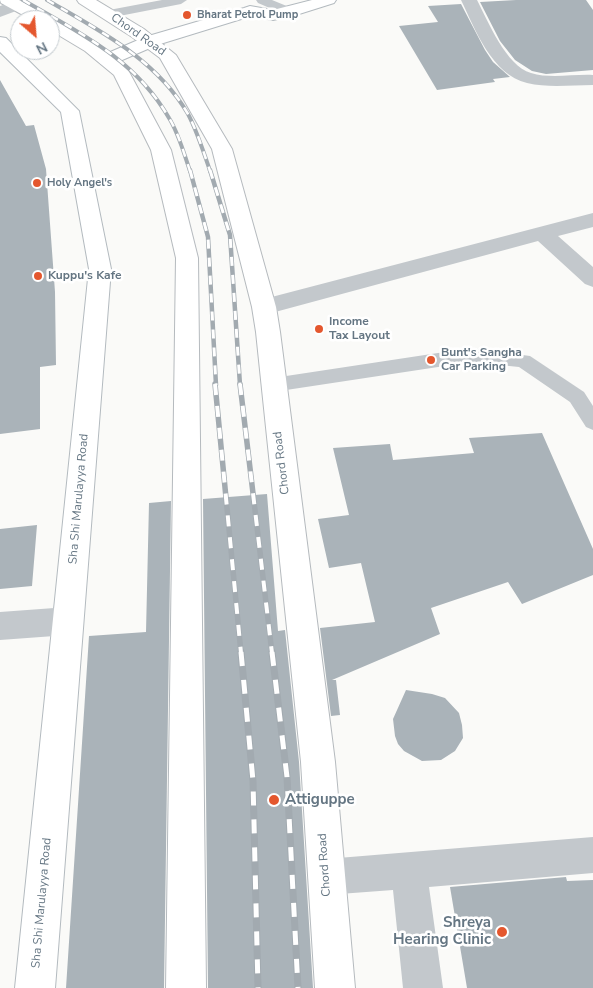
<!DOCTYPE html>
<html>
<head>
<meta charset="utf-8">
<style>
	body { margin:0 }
	#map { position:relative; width:593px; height:988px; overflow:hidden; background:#fafaf8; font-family:"Nunito Sans",sans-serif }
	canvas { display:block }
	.north { position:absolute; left:10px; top:10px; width:50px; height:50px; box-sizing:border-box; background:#fff; border:1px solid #c1c8cd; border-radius:50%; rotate:153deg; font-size:14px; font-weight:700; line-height:20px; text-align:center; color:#657683 }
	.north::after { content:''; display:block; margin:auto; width:18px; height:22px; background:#e4572e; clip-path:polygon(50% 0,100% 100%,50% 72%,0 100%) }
</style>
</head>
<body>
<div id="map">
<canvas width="593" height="988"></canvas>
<div class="north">N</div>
</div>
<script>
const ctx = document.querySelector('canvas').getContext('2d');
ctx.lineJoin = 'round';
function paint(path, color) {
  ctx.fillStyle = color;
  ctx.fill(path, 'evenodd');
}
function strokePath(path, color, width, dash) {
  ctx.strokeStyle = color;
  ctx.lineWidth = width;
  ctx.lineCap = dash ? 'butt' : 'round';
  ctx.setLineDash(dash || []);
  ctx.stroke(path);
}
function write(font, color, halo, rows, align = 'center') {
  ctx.font = font + ' "Nunito Sans",sans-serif';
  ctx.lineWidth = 5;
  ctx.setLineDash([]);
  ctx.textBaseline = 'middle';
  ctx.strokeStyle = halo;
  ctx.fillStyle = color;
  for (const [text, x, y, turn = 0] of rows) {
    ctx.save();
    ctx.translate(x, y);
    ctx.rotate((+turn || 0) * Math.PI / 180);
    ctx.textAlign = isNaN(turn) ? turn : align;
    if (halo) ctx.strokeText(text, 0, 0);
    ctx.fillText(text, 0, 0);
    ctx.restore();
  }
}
paint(new Path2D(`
	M 516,0 L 586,0 L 593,10 L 593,70 L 546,74 L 532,71 L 515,60 L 500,41 L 480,2 Z
	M 461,4 L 485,50 L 493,62 L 510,77 L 493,79 L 495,82 L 437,90 L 399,26 L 438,22 L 428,6 Z
	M 0,80 L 26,126 L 34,125 L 46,169 L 55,292 L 56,365 L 40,367 L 40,429 L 0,434 Z
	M 542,433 L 593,549 L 593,575 L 522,604 L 508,582 L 431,608 L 440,634 L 332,680 L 336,680 L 340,715 L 331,716 L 320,628 L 375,622 L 361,563 L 329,568 L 318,519 L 349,515 L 333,448 L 390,444 L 393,460 L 474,453 L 469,438 Z
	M 267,494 L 278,631 L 285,630 L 299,762 L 313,988 L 208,988 L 203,499 Z
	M 171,501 L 164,988 L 66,988 L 89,636 L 146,632 L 149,503 Z
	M 37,525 L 32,586 L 0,589 L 0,529 Z
	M 406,690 L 432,694 L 445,698 L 459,713 L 462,725 L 463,738 L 455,751 L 441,760 L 422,761 L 404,751 L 398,744 L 395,736 L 393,719 Z
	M 566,877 L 567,881 L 593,880 L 593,988 L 467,988 L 450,887 Z`), '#aab3b9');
const secondary = new Path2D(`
	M 312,0 L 336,0 L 334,3 L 296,15 L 273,20 L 251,16 L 157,45 L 113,64 L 107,65 L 101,64 L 98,60 L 101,56 L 145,37 L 244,8 L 250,6 L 273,10 Z
	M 0,37 L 6,38 L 79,111 L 111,269 L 55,988 L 15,988 L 89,269 L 61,112 L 0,52 Z`);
const primary = new Path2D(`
	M 0,0 L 19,0 L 56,20 L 97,43 L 127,68 L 171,150 L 198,258 L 206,988 L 166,988 L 176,258 L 151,150 L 114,75 L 85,51 L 50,30 L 50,20 L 32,20 L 1,3 Z
	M 77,0 L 96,0 L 144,29 L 176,55 L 232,149 L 276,307 L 280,332 L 335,762 L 355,988 L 315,988 L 301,762 L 256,332 L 252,307 L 212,149 L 160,58 L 132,37 L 79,3 Z`);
strokePath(secondary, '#b3babf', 2);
strokePath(primary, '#b5babe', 2);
paint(new Path2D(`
	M 162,0 L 187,0 L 181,4 L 109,18 L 103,14 L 109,10 Z
	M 256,0 L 272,0 L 294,9 L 296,12 L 290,16 L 286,15 L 258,3 Z
	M 471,348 L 530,356 L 584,392 L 593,406 L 593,430 L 586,427 L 570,402 L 519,367 L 471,362 L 273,392 L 266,390 L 263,385 L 266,380 L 273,378 Z`), '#c3c8cc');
paint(new Path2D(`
	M 18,0 L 24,2 L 26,5 L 24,8 L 0,17 L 0,6 Z
	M 461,0 L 477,0 C 488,21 506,66 531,73 C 550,79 573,74 593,75 L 593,85 C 571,85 548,88 527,83 C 492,75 475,29 461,0 Z
	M 593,213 L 593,227 L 558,236 L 593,267 L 593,287 L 585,284 L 538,241 L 264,315 L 256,313 L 252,307 L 256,301 L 264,299 Z
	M 68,607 L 79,611 L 83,621 L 79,631 L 68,635 L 0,640 L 0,612 Z
	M 593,837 L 593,873 L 429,887 L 443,988 L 403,988 L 393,890 L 326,895 L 313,890 L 308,877 L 313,864 L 326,859 Z`), '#c3c8cc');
paint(secondary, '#fff');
paint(primary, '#fff');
const railFar3 = new Path2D(`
	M 23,0 C 80,33 135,59 169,118 C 179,134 184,154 190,171
	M 47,0 C 100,31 156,59 188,114 C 197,131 204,153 210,171`);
const railFar2 = new Path2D(`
	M 190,170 L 208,237 L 216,385
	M 210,170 L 230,235 L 240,385`);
const railFar1 = new Path2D(`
	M 215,384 L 241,653
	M 240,384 L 272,653`);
const rail = new Path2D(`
	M 241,652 L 253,781 L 258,988
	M 272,652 L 287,777 L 298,988`);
strokePath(railFar3, '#a2aab0', 4);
strokePath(railFar2, '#a2aab0', 4.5);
strokePath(railFar1, '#a2aab0', 5.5);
strokePath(rail, '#a2aab0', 7);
strokePath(railFar3, '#fff', 2.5, [8]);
strokePath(railFar2, '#fff', 3, [9]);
strokePath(railFar1, '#fff', 4, [11]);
strokePath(rail, '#fff', 5, [14]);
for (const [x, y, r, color] of [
	[187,15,5,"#e4572e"],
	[37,183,5,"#e4572e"],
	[38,276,5,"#e4572e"],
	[319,329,5,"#e4572e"],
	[431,360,5,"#e4572e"],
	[274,800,6,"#e4572e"],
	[502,932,6,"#e4572e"]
]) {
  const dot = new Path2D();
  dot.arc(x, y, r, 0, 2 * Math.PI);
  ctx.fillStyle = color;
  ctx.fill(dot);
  strokePath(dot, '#fff', 2);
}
write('bold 11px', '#657683', '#fff', [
	["Bharat Petrol Pump",197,15],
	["Holy Angel's",47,183]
], 'left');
write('12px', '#657683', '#fff', [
	["Chord Road",138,35,35],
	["Chord Road",282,463,-97],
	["Sha Shi Marulayya Road",79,499,-85],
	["Chord Road",325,865,-94],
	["Sha Shi Marulayya Road",42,903,-85]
]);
write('bold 12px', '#657683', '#fff', [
	["Kuppu's Kafe",48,276],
	["Income",329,322],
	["Tax Layout",329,336],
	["Bunt's Sangha",441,353],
	["Car Parking",441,367]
], 'left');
write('bold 15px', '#657683', '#fff', [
	["Attiguppe",285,800],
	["Shreya",491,923,"right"],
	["Hearing Clinic",491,940,"right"]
], 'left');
</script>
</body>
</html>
